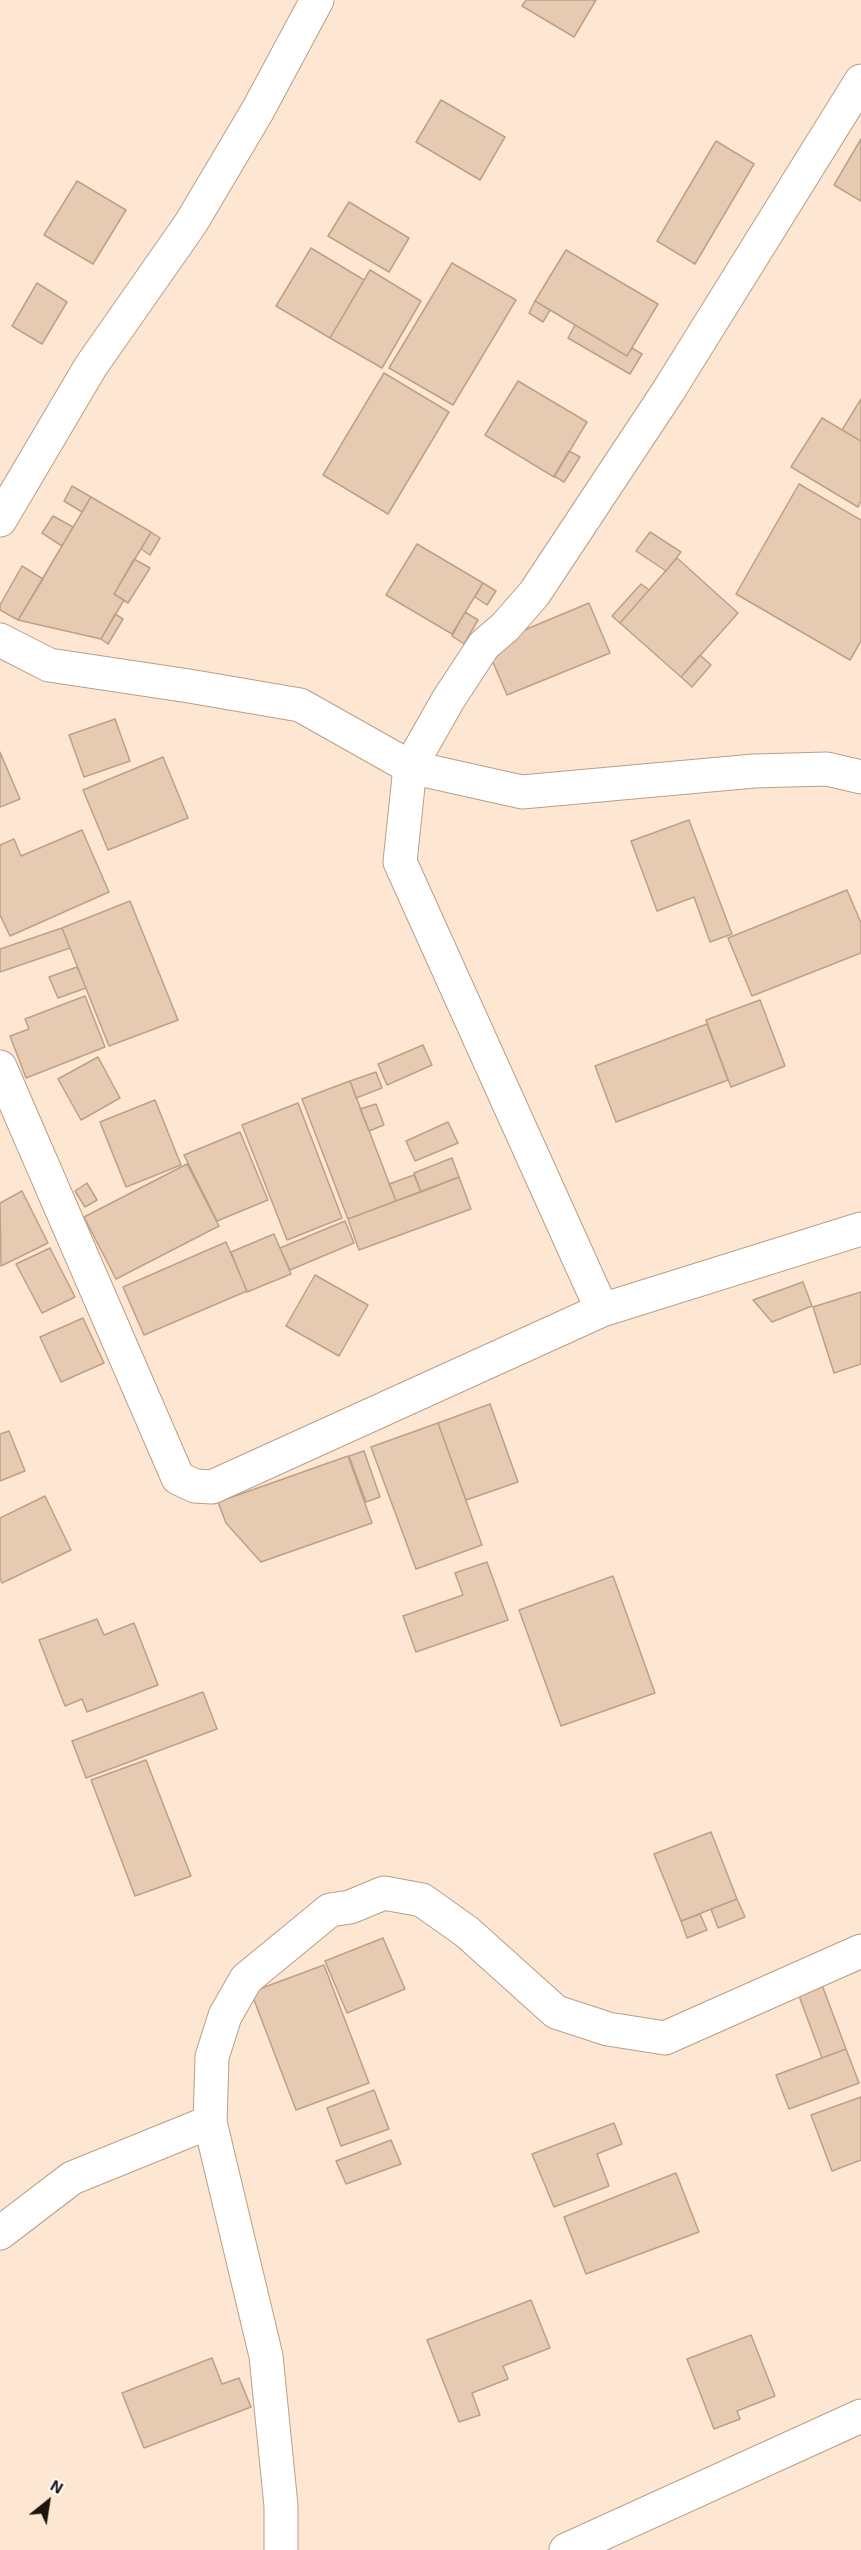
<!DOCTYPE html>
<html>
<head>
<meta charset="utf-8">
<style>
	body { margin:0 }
	#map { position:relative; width:861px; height:2550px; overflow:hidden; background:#fde6d2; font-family:"Exo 2",sans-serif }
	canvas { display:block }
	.north { position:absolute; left:18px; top:2472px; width:60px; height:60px; -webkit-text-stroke:4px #fff; paint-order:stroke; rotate:30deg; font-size:16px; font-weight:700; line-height:24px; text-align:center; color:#1d140b }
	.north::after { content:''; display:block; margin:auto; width:21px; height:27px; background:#1d140b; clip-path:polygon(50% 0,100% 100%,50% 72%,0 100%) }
</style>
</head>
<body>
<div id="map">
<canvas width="861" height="2550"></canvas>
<div class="north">N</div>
</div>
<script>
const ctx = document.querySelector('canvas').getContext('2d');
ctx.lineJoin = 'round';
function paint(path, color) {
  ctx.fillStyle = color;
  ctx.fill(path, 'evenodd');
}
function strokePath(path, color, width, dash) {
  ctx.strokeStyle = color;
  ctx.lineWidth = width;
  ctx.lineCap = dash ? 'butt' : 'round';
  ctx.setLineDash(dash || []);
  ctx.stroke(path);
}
const building = new Path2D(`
	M 526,0 L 596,0 L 574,37 L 522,6 Z
	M 441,100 L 505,137 L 480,180 L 416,142 Z
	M 861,139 L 861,201 L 834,185 Z
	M 716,141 L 754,164 L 695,264 L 657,241 Z
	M 77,181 L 126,210 L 93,264 L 44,235 Z
	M 349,202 L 409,238 L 389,272 L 328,236 Z
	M 311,248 L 364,280 L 330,338 L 276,306 Z
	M 566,250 L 658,304 L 627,356 L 535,301 Z
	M 452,263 L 516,300 L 453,405 L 389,368 Z
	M 370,270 L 421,301 L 382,368 L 330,338 Z
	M 37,283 L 67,302 L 42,344 L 12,326 Z
	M 535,301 L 550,310 L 543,322 L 529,313 Z
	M 575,325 L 627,356 L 632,348 L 642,354 L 630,374 L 568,338 Z
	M 384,373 L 449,412 L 388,514 L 323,475 Z
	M 518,381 L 587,422 L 554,477 L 485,435 Z
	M 861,399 L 861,441 L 842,430 Z
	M 822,418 L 861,441 L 861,501 L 858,507 L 791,467 Z
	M 569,451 L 580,457 L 564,482 L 554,476 Z
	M 799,484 L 861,520 L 861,641 L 850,660 L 736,594 Z
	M 72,486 L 91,497 L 82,512 L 64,501 Z
	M 91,497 L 151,532 L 114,594 L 124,600 L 101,639 L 18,620 Z
	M 53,516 L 73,527 L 62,546 L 42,533 Z
	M 151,532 L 160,538 L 150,555 L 141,549 Z
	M 650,532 L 681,552 L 666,571 L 636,551 Z
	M 417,544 L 483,583 L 452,634 L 386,595 Z
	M 677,558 L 738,613 L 681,677 L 620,623 Z
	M 134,559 L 150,568 L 128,603 L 114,594 Z
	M 22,566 L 43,579 L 18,620 L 0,610 L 0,605 Z
	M 483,583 L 496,591 L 487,605 L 475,597 Z
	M 641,584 L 649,590 L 620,623 L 612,616 Z
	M 589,603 L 610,653 L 507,695 L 486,646 Z
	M 465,612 L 478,620 L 464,644 L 452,636 Z
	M 115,614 L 123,619 L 108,644 L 101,639 Z
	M 700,655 L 711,665 L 692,687 L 681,677 Z
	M 115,719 L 130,761 L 84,777 L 69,735 Z
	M 0,752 L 20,799 L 0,807 Z
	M 163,757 L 188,818 L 108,850 L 83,790 Z
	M 689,820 L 732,934 L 710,942 L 694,897 L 657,911 L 631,841 Z
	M 82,830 L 109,892 L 10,936 L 0,915 L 0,845 L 14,839 L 21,856 Z
	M 847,890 L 861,923 L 861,953 L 752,996 L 728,938 Z
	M 130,901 L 178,1020 L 109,1046 L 62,928 Z
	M 62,928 L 70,948 L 0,972 L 0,949 Z
	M 77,967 L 86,988 L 58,998 L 49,977 Z
	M 85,996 L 105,1047 L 26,1078 L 10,1036 L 29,1029 L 25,1019 Z
	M 760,1000 L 785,1066 L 731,1087 L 706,1020 Z
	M 707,1024 L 728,1080 L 616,1122 L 595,1066 Z
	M 423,1045 L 432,1065 L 387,1085 L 378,1064 Z
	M 98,1057 L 120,1098 L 81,1120 L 58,1079 Z
	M 376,1072 L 382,1088 L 356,1098 L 350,1081 Z
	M 350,1081 L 396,1201 L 348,1219 L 302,1099 Z
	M 155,1100 L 181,1165 L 126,1187 L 100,1122 Z
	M 298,1103 L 342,1218 L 287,1240 L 242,1125 Z
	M 376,1104 L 384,1125 L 369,1131 L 360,1109 Z
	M 448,1122 L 458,1143 L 415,1161 L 406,1141 Z
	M 240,1132 L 268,1200 L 217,1221 L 184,1155 Z
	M 452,1158 L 459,1177 L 421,1192 L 414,1173 Z
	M 187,1164 L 219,1226 L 116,1279 L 84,1217 Z
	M 414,1175 L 421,1192 L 396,1201 L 389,1184 Z
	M 459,1177 L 471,1209 L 359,1250 L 348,1219 Z
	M 87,1183 L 97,1200 L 85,1207 L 75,1191 Z
	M 22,1191 L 48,1243 L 1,1266 L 0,1203 Z
	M 345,1221 L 354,1243 L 290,1270 L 280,1248 Z
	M 274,1234 L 291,1274 L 247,1292 L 231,1252 Z
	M 226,1242 L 247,1291 L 144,1335 L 123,1287 Z
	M 50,1248 L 75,1297 L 42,1313 L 16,1264 Z
	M 315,1275 L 368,1305 L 339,1356 L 286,1326 Z
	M 803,1282 L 812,1306 L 772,1322 L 753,1300 Z
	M 861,1292 L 861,1364 L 834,1373 L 813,1307 Z
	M 83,1318 L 104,1363 L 61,1382 L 40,1337 Z
	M 490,1404 L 518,1482 L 466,1500 L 438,1423 Z
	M 438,1423 L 482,1545 L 416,1569 L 371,1447 Z
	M 9,1431 L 25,1471 L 0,1481 L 0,1434 Z
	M 364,1451 L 380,1497 L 366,1502 L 349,1456 Z
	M 348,1456 L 372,1523 L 261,1562 L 226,1523 L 218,1502 Z
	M 45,1496 L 71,1550 L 2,1583 L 0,1578 L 0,1518 Z
	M 487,1562 L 508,1620 L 416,1652 L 403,1616 L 463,1595 L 455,1573 Z
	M 613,1576 L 655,1693 L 561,1726 L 519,1610 Z
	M 97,1619 L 104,1635 L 134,1623 L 158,1685 L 87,1712 L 82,1699 L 65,1706 L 39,1640 Z
	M 203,1692 L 217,1729 L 86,1778 L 72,1741 Z
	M 146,1760 L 191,1876 L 135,1896 L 91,1780 Z
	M 711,1832 L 737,1899 L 681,1921 L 654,1854 Z
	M 737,1899 L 745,1917 L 718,1928 L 711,1909 Z
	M 700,1914 L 707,1930 L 687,1938 L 681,1921 Z
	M 383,1938 L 405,1989 L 347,2013 L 325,1961 Z
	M 324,1965 L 369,2083 L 296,2110 L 251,1992 Z
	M 822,1985 L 846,2049 L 822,2058 L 798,1993 Z
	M 846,2049 L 859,2083 L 789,2109 L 776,2075 Z
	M 374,2090 L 389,2129 L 341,2146 L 327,2108 Z
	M 861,2097 L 861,2160 L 832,2171 L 811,2115 Z
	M 614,2123 L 622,2144 L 597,2154 L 609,2186 L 554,2207 L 532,2154 Z
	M 391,2140 L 401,2164 L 346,2184 L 336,2161 Z
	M 676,2173 L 699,2232 L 586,2274 L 564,2217 Z
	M 531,2300 L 550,2348 L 503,2366 L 508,2379 L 472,2393 L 480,2415 L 459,2422 L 427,2340 Z
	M 751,2335 L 775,2396 L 737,2411 L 740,2419 L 714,2429 L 687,2359 Z
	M 212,2358 L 222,2384 L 239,2378 L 251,2407 L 144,2448 L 122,2393 Z`);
paint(building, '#e6cab1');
strokePath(building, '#bca189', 1.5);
const minor = new Path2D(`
	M 0,520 L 91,366 L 191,223 L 258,110 L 317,0
	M 0,640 L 49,665 L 189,686 L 300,705 L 410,767 L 448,700 L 484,645 L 505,627 L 534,594 L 669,390 L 861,81
	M 861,777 L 827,769 L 754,771 L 522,792 L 410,767 L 400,862 L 602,1310 L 861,1229
	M 0,1067 L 178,1478 L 195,1486 L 212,1487 L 602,1310
	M 0,2233 L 72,2178 L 210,2122
	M 281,2550 L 281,2506 L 266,2356 L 210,2122 L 212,2057 L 225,2016 L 246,1979 L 330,1910 L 350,1907 L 384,1893 L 422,1900 L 467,1932 L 556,2012 L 608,2029 L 665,2038 L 861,1951
	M 566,2550 L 861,2416`);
strokePath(minor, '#ba9f87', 35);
strokePath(minor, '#fff', 33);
</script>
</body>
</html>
